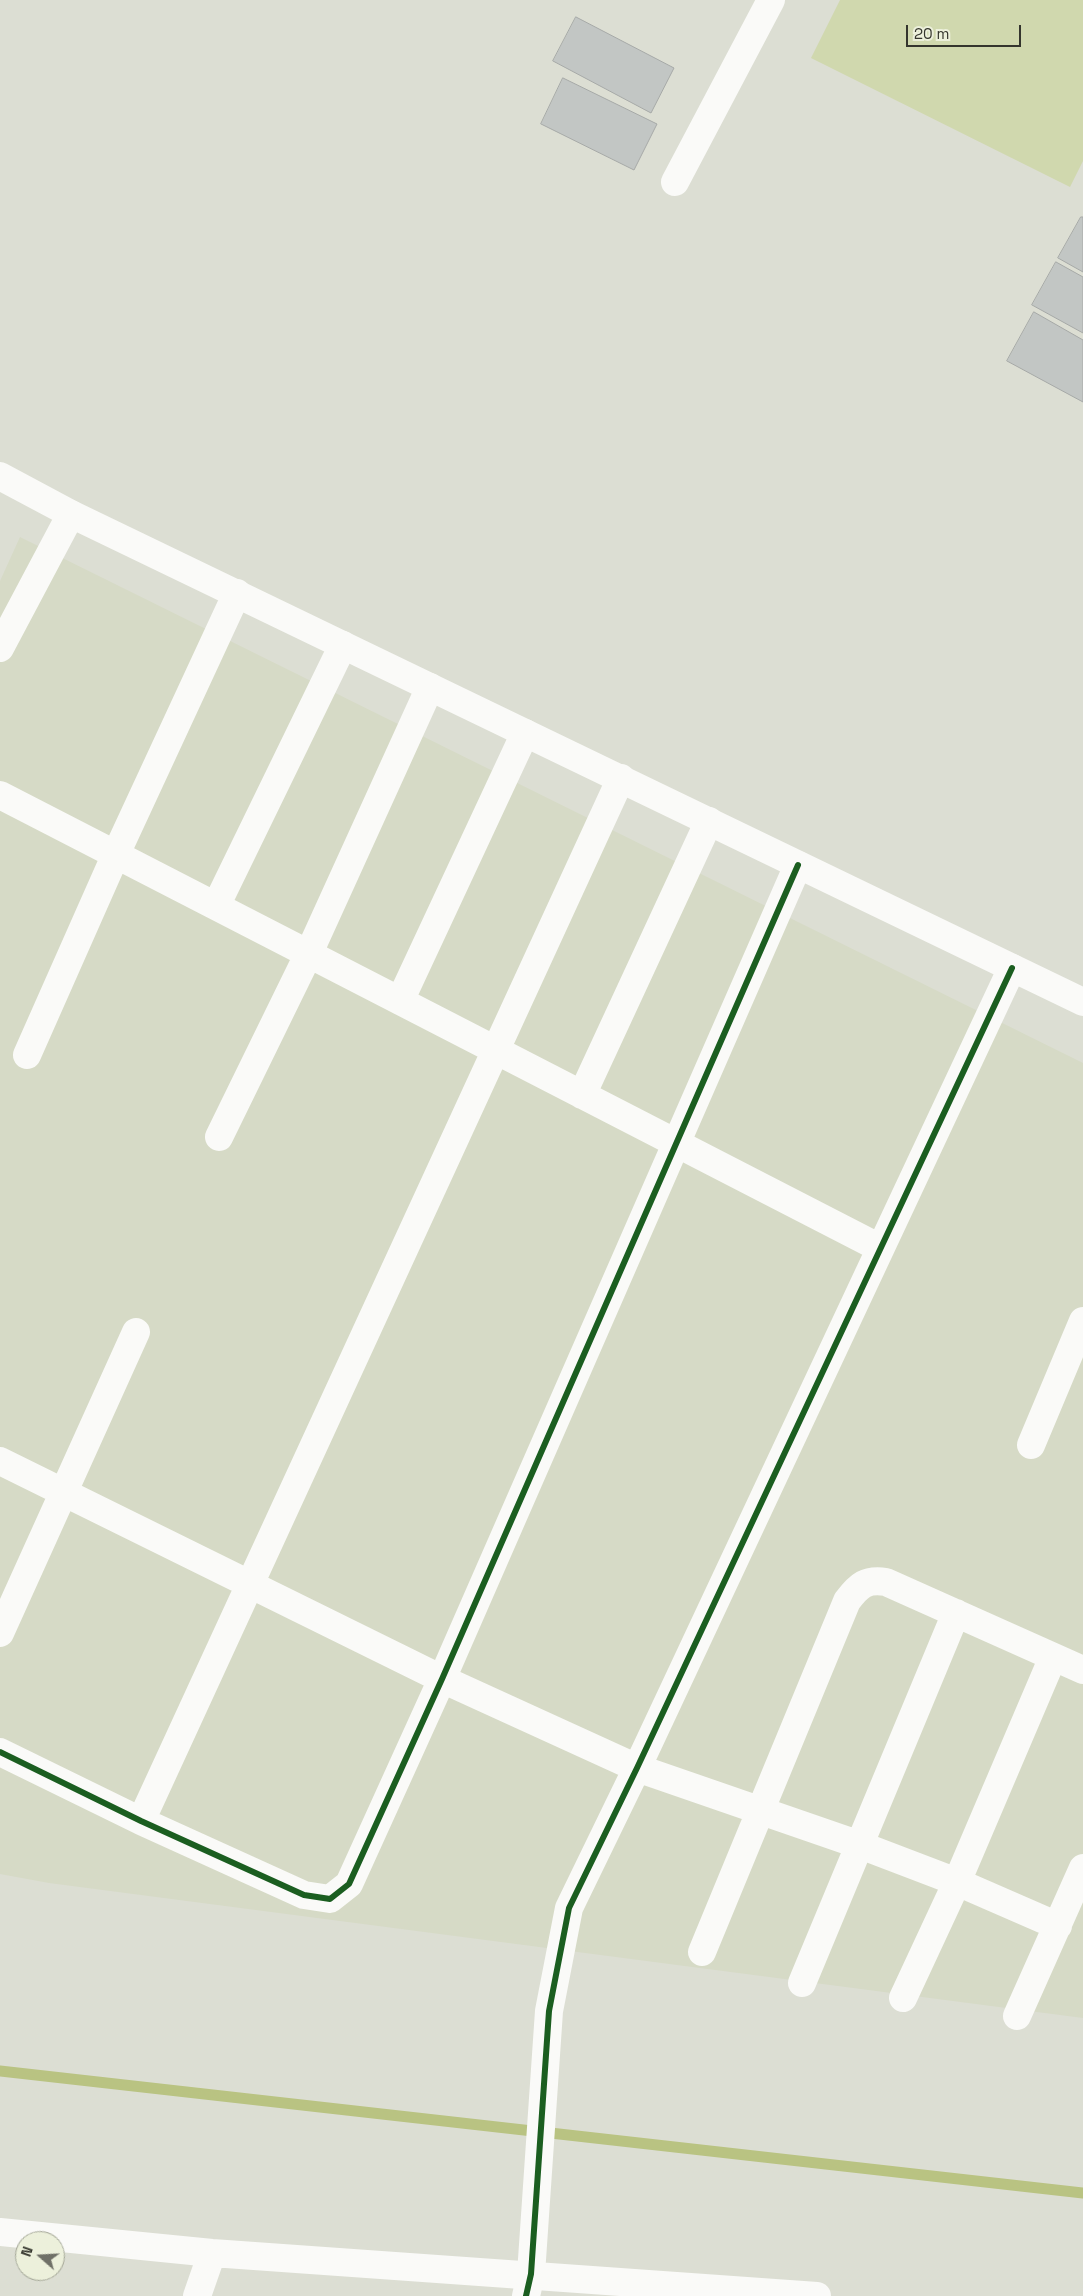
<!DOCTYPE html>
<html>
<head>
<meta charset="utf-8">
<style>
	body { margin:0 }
	#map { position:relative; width:1083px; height:2296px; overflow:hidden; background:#dcded3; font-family:"Space Grotesk",sans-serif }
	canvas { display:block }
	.north { position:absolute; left:15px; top:2231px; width:50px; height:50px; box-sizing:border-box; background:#ecf0db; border:1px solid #a2a595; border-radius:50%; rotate:289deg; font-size:14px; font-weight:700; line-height:20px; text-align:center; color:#34352d }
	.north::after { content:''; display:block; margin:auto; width:18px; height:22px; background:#6f7067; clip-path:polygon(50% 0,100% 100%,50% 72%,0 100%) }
	.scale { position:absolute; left:906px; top:25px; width:115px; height:22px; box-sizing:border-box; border:2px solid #34352d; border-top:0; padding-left:6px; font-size:15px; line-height:18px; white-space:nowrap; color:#34352d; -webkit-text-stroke:4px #ecf0db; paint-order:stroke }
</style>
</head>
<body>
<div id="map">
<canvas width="1083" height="2296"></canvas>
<div class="north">N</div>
<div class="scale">20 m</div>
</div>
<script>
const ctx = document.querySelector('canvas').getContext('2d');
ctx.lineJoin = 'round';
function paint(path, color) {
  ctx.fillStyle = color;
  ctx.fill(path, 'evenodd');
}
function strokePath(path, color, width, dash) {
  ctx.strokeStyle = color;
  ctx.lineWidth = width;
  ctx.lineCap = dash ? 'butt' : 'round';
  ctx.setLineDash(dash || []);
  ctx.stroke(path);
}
paint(new Path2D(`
	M 20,537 L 1083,1063 L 1083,2018 L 49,1883 L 0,1874 L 0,581 Z`), '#d6dac6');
paint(new Path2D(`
	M 840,0 L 1083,0 L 1083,161 L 1070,187 L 811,58 Z`), '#d0d8ae');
strokePath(new Path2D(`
	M 0,2071 L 1083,2193`), '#b9c382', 11);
const building = new Path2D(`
	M 576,17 L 674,68 L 651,113 L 553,61 Z
	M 563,78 L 657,124 L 634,170 L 541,124 Z
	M 1081,217 L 1083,217 L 1083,272 L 1058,258 Z
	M 1056,262 L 1083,277 L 1083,333 L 1032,305 Z
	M 1034,312 L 1083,340 L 1083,402 L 1007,361 Z`);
paint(building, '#c2c6c4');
strokePath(building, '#a6a9a7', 1);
strokePath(new Path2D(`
	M 675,182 L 771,0
	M 0,648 L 71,514
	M 0,795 L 880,1248
	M 216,906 L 343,645
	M 400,1001 L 525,733
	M 27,1055 L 116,854 L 237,593
	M 582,1095 L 709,821
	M 219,1137 L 309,953 L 430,687
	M 1031,1445 L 1083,1321
	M 0,1461 L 442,1679 L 637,1768 L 860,1845 L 957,1882 L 1058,1926
	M 0,1633 L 136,1332
	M 0,1752 L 141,1821 L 304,1895 L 330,1899 L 349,1884 L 442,1679 L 798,865
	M 141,1821 L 621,778
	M 702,1952 L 847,1601 C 859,1585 866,1579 886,1582 L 1083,1670
	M 802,1983 L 956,1613
	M 903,1998 L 957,1882 L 1053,1657
	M 1017,2016 L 1083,1868
	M 0,2232 L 212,2253 L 817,2296
	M 197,2296 L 212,2253
	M 526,2296 L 531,2274 L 549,2011 L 569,1908 L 637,1768 L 1012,968`), '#fafaf8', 28);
strokePath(new Path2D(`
	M 0,476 L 71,514 L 1083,1002`), '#fafaf8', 28);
strokePath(new Path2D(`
	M 0,1752 L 141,1821 L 304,1895 L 330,1899 L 349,1884 L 442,1679 L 798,865
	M 526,2296 L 531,2274 L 549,2011 L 569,1908 L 637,1768 L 1012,968`), '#1b5e20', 6);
</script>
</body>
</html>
